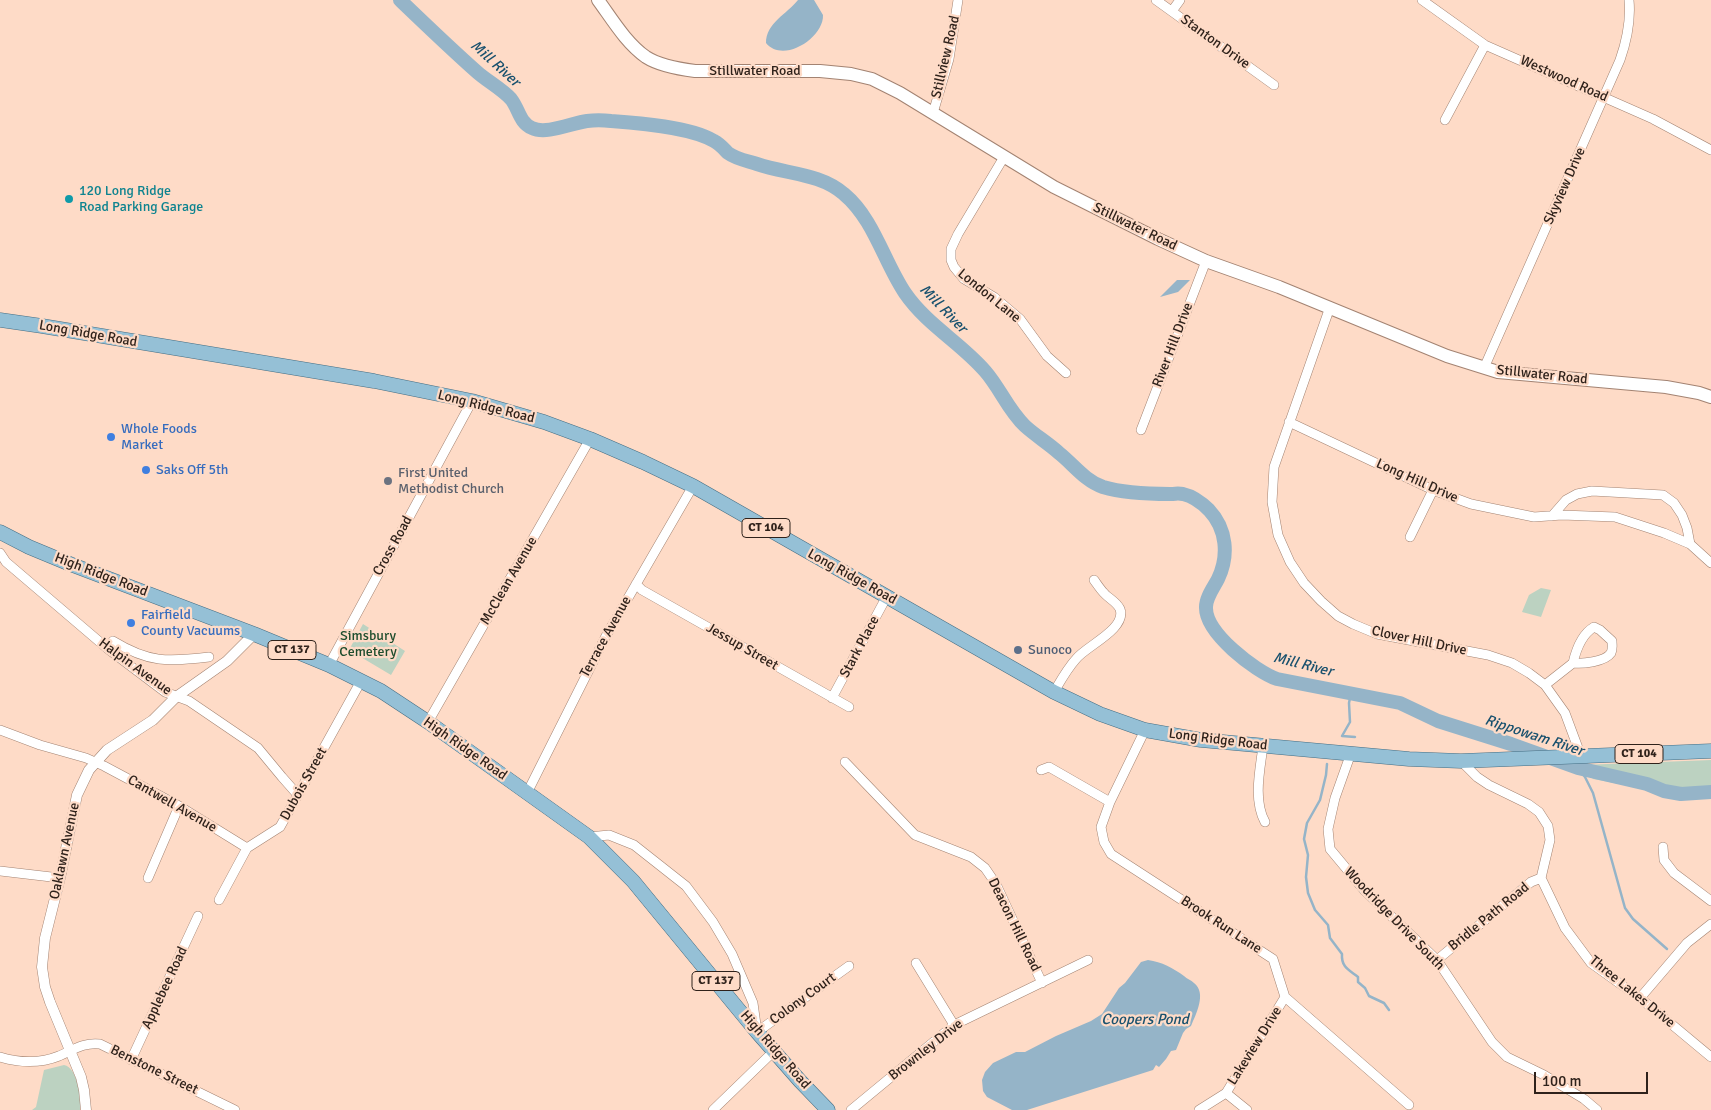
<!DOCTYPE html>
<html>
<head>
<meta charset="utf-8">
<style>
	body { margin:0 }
	#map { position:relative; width:1711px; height:1110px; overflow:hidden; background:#fedbc7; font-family:Signika,sans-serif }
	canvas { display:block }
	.scale { position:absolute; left:1534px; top:1072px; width:114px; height:22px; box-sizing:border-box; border:2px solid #2f221b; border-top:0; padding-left:6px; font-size:15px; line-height:18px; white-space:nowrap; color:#2f221b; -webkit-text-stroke:4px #fedbc7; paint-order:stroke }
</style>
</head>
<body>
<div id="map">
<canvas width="1711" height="1110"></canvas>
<div class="scale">100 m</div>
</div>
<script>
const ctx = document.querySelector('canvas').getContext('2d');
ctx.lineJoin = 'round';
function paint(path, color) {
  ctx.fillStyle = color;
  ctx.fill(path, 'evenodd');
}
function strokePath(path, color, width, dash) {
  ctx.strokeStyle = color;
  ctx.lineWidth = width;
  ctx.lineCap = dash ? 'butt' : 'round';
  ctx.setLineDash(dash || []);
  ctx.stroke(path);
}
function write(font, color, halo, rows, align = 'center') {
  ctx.font = font + ' Signika,sans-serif';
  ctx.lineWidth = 4.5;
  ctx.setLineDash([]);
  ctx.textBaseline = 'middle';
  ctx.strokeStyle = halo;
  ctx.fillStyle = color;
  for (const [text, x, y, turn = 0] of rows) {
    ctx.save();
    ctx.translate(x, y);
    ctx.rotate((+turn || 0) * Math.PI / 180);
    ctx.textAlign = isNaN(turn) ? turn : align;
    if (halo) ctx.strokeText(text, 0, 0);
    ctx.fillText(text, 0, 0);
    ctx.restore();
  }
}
paint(new Path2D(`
	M 1541,588 L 1551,590 L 1541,617 L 1522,612 L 1529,595 Z
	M 363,624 L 405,651 L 391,675 L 349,650 Z
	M 1711,760 L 1711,796 L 1689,797 L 1593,779 L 1582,765 Z
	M 64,1065 C 78,1068 81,1098 80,1110 L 32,1110 L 36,1107 L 44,1070 Z`), '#bcd2c1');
paint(new Path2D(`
	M 798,0 L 814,0 L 823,15 C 824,38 783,64 766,43 C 766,23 787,14 798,0 Z
	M 1177,280 L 1190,280 L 1178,292 L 1160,297 Z
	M 1148,960 C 1162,962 1173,968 1184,976 C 1187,979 1191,980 1194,983 C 1207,993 1196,1014 1191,1026 L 1186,1029 L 1183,1033 L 1176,1050 L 1171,1051 L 1166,1059 L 1159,1067 L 1156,1065 L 1153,1070 L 1027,1110 L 1012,1110 L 987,1097 L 983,1091 L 982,1080 L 985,1072 L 993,1063 L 1016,1052 L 1025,1052 L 1056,1036 L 1091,1021 L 1102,1014 L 1119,988 L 1125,983 L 1141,962 Z`), '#95b4c8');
strokePath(new Path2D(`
	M 1351,693 L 1349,703 L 1350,722 L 1342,736 L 1355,737
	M 1327,764 L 1326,775 L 1320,800 L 1307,823 L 1304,839 L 1308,855 L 1306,877 L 1308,893 L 1315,910 L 1328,925 L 1330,938 L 1342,954 C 1341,967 1349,970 1358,977 L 1358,982 L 1365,988 L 1369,996 L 1384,1003 L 1389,1010
	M 1578,768 L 1585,777 L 1593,793 L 1625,908 L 1633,919 L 1667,949`), '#95b4c8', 2.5);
strokePath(new Path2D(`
	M 400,0 C 425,24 451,49 477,72 C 487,81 502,89 511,99 C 519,109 519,122 532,128 C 546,135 572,123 587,121 C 594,120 603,120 611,121 C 640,123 690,127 714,141 C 720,144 724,149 728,153 C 736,159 748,161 757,164 C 786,174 820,173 844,194 C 874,219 884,262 905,293 C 927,325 961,343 985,371 C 1000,388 1008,410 1025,426 C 1036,436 1048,443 1059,453 C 1073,464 1085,481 1103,487 C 1123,493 1149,494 1170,494 C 1177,494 1176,493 1183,494 C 1192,496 1202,503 1209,510 C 1227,529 1229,556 1218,579 C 1214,587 1206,597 1206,607 C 1205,633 1255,671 1277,679 L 1400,703 L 1438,721 L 1511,744 L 1578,768 L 1647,784 L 1664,791 L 1681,794 L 1711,792`), '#95b4c8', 14);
const minor = new Path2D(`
	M 1156,0 L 1274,85
	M 1422,0 L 1485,45 L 1653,119 L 1711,150
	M 1172,11 L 1180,0
	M 933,113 L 949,59 L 958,0
	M 1445,120 L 1485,45
	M 1004,157 L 958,234 L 951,249 L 951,260 L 954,267 L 964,279 L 994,297 L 1020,319 L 1047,356 L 1066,373
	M 1330,307 L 1274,467 L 1272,502 L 1278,535 L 1290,562 L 1304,583 L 1321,601 L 1338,616 L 1353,624 L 1377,634 L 1488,655 L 1512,663 L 1529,673 L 1545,685 L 1565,713 L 1581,756
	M 1484,368 L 1620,60 C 1627,40 1631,21 1629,0
	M 1289,422 L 1433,490 L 1471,504 L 1534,517 L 1562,515 L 1615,517 L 1664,533 L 1690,544 L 1711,563
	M 1141,430 L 1206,261
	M 1552,516 L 1566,500 L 1577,494 L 1592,491 L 1663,495 L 1674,503 L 1682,515 L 1687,528 L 1690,544
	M 1410,537 L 1433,490
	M 0,553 L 6,562 L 108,649 L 165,692 L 189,701 L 258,748 L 282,777 L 297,794
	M 636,584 L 642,590 L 849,707
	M 108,649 L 113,641 C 149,663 168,662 209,657
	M 329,665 L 472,401
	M 1545,685 L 1573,663 C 1582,664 1605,662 1611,653 C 1613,649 1612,645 1612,641 L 1600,630 L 1594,627 C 1582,634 1576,650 1573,663
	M 1054,692 C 1061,680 1067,669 1076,659 C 1086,646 1127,629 1120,609 C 1117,602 1108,598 1104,593 C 1100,589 1097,584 1094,580
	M 832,698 L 887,596
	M 428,722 L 590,439
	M 0,730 L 40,745 L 86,758 L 104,766 L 179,806 L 247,848
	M 1145,730 L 1110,802 L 1101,827 L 1104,842 L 1111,854 L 1273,959 L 1285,997 L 1409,1105
	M 1263,746 C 1260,770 1253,800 1265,822
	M 1351,753 L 1335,798 L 1328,829 L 1330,849 L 1365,891 L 1437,960 L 1492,1042 L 1507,1057 L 1544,1075 L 1584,1099 L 1597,1110
	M 1461,761 L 1477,777 L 1489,785 L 1528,804 L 1539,812 L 1548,826 L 1550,840 L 1541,878 L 1565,928 L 1591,963 L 1640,998 L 1711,1057
	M 845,762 L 915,835 L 971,857 L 985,868 L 996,884 L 1042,983
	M 1041,770 L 1049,767 L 1110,802
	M 527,793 L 606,636 L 693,486
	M 589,837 L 609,835 L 634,845 L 686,886 L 713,922 L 732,954 L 753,1003 L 757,1032 L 849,966
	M 1663,847 L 1664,860 L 1674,873 L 1711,901
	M 0,871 L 60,878
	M 148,878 L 179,806
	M 219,900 L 247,848 L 280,827 L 361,681
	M 1437,960 L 1531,882 L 1541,878
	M 916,963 L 954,1025
	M 1640,998 L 1687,943 L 1711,924
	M 0,1057 C 20,1063 39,1064 59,1056 C 73,1050 84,1042 100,1044 L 235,1110
	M 131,1060 L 198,916
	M 1226,1093 L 1247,1110
	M 713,1110 L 774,1051
	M 851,1110 L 954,1025 L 1088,960
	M 1199,1110 L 1226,1093 L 1285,997`);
const tertiary = new Path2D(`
	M 86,1110 L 84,1090 L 81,1077 L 50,1002 L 45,987 L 42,967 L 45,938 L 60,878 L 77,795 L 89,770 L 107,750 L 153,720 L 176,697 L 227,661 L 254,634`);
const secondary = new Path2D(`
	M 598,0 C 612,19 626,43 646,57 C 660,66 679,69 695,71 L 820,71 L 851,74 L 872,79 L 900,93 L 1054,187 L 1158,239 L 1206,261 L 1279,287 L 1447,356 L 1498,372 L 1666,387 L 1699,393 L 1711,397`);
const primary = new Path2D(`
	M 0,320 L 42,326 L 374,381 L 472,401 L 544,422 L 590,439 L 643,462 L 693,486 L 1054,692 L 1100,714 L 1145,730 L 1201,740 L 1409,759 L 1461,761 L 1711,751
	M 0,532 L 29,547 L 70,564 L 254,634 L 329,665 L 381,691 L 428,722 L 589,837 L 633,881 L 757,1032 L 800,1081 L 828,1110`);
strokePath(minor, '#a38372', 10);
strokePath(tertiary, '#a38372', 11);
strokePath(secondary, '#a38372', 14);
strokePath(primary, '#446d83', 15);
strokePath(minor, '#fff', 9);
strokePath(tertiary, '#fff', 10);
strokePath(secondary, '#fff', 12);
strokePath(primary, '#95c0d6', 14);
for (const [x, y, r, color] of [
	[69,199,5,"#0f9aa8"],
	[111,437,5,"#3f7fe0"],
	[146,470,5,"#3f7fe0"],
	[388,481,5,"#6b7280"],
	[131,623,5,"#3f7fe0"],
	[1018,650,5,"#5c6f8a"]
]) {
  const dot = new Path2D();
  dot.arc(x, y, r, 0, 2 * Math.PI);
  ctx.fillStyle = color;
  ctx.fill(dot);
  strokePath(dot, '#fedbc7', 2);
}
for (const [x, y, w] of [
	[766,528,48],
	[292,650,48],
	[1639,754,48],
	[716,981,48]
]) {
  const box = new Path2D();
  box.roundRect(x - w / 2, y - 9.5, w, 19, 4);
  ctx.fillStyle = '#fedbc7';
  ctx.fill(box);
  strokePath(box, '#2f221b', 1);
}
write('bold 12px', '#2f221b', null, [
	["CT 104",766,528],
	["CT 137",292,650],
	["CT 104",1639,754],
	["CT 137",716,981]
]);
write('14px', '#2f221b', '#fedbc7', [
	["Stanton Drive",1215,42,36],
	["Stillview Road",946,57,-77],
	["Stillwater Road",755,71],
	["Westwood Road",1564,79,24],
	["Skyview Drive",1565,186,-66],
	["Stillwater Road",1135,227,26],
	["London Lane",989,296,39],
	["Long Ridge Road",88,334,10],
	["River Hill Drive",1173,345,-69],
	["Stillwater Road",1542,375,6],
	["Long Ridge Road",486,407,14],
	["Long Hill Drive",1417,481,24],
	["Cross Road",393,546,-61],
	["High Ridge Road",101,575,21],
	["Long Ridge Road",852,577,29],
	["McClean Avenue",509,581,-60],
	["Terrace Avenue",606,637,-61],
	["Clover Hill Drive",1419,641,12],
	["Jessup Street",742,647,30],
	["Stark Place",860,647,-62],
	["Halpin Avenue",135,667,36],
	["Long Ridge Road",1218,740,7],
	["High Ridge Road",465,749,35],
	["Dubois Street",304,784,-61],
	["Cantwell Avenue",172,804,30],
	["Oaklawn Avenue",65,851,-78],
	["Bridle Path Road",1489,917,-39],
	["Woodridge Drive South",1394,919,46],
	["Deacon Hill Road",1014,925,64],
	["Brook Run Lane",1221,925,33],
	["Applebee Road",165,988,-65],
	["Three Lakes Drive",1632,992,39],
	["Colony Court",803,999,-36],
	["Lakeview Drive",1255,1046,-58],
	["High Ridge Road",775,1050,49],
	["Brownley Drive",926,1050,-38],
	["Benstone Street",154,1070,26]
]);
write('14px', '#0d838f', '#fedbc7', [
	["120 Long Ridge",79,191],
	["Road Parking Garage",79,207]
], 'left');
write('14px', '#366cbe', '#fedbc7', [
	["Whole Foods",121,429],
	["Market",121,445],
	["Saks Off 5th",156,470],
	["Fairfield",141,615],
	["County Vacuums",141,631]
], 'left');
write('14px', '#5b616d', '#fedbc7', [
	["First United",398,473],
	["Methodist Church",398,489]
], 'left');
write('14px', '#1e4d2d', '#fedbc7', [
	["Simsbury",368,636],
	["Cemetery",368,652]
]);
write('14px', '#4e5e75', '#fedbc7', [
	["Sunoco",1028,650]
], 'left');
write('italic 15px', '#19516e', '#fedbc7', [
	["Mill River",495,64,42],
	["Mill River",943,309,46],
	["Mill River",1303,665,14],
	["Rippowam River",1534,736,18],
	["Coopers Pond",1145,1020]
]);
</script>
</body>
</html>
